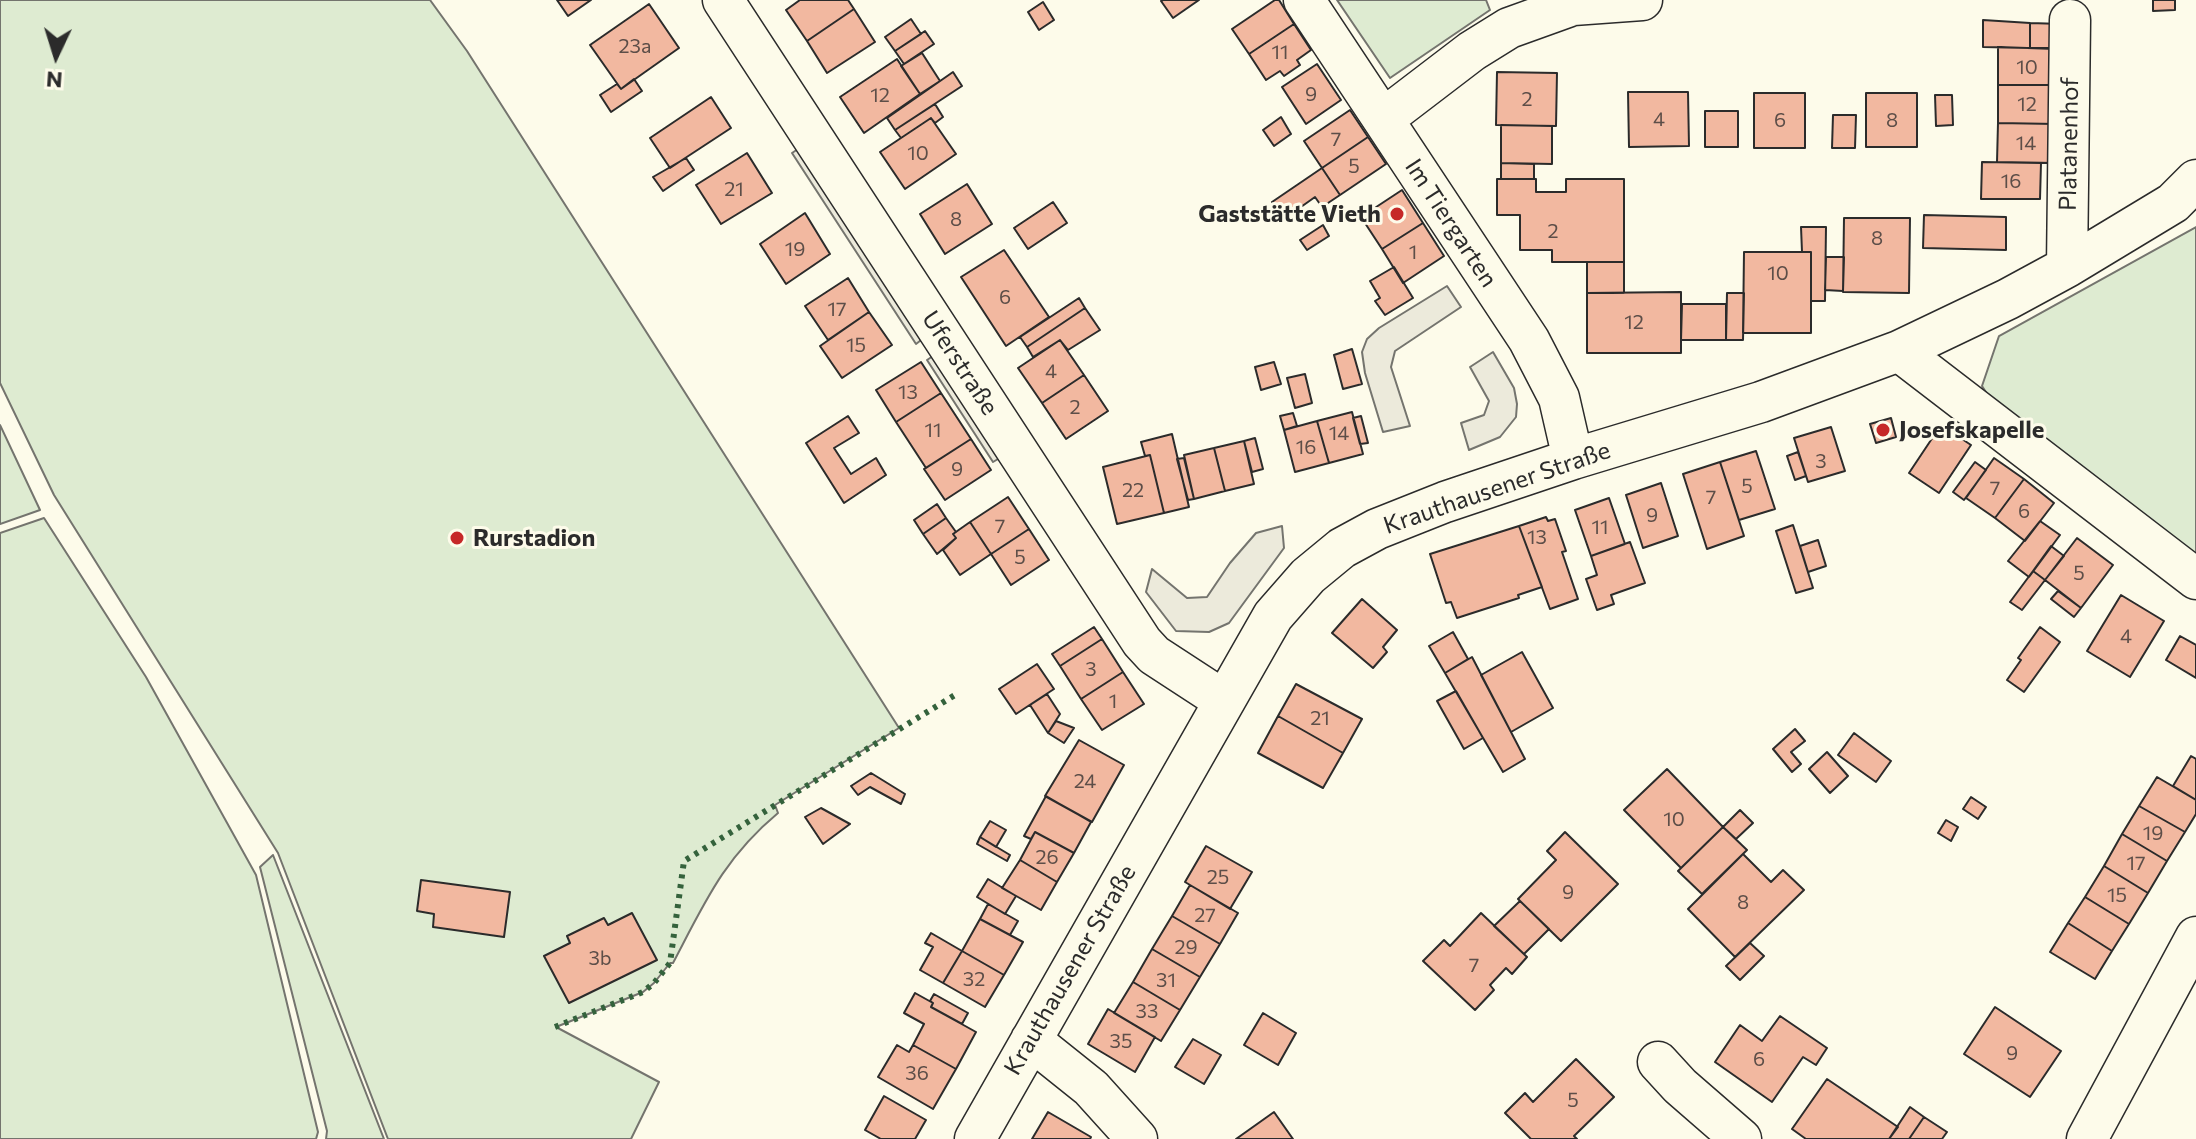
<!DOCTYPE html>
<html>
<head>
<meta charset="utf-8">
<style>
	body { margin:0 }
	#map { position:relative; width:2196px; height:1139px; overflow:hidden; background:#fdfbea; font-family:Commissioner,sans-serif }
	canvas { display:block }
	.north { position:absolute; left:16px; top:16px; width:80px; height:80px; -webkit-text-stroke:6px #fdfbea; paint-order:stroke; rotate:184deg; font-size:22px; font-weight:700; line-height:32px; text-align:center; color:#2b2b2b }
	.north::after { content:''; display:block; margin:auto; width:28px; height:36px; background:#2b2b2b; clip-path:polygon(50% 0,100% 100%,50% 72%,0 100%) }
</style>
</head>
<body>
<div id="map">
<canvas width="2196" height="1139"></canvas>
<div class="north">N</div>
</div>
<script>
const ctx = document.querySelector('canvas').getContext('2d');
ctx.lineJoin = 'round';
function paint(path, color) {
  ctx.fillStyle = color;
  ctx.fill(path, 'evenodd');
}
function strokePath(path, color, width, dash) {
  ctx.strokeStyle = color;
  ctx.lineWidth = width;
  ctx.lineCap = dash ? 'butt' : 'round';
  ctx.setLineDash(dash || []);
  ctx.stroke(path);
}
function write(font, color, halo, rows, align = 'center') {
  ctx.font = font + ' Commissioner,sans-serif';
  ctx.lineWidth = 6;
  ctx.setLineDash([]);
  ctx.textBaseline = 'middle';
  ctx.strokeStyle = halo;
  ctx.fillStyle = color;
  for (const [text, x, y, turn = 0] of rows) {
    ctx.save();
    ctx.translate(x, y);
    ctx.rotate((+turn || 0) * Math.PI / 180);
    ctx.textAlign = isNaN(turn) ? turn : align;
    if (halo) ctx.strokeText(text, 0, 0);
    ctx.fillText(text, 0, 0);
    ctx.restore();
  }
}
const green = new Path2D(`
	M 0,0 L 430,0 L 467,51 L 899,728 L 775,805 L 778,813 C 724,858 705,902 673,963 L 670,963 L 654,983 L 643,992 L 556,1027 L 659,1082 L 631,1139 L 388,1139 L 278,853 L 54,495 L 0,383 Z
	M 1337,0 L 1486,0 L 1490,10 L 1390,78 Z
	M 2196,227 L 2196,560 L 1991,400 L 1982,386 L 1999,336 Z
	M 0,425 L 40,510 L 0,524 Z
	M 44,518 L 146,677 L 256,875 L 318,1132 L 316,1139 L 0,1139 L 0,533 Z
	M 273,855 L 384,1139 L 326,1139 L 327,1131 L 260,867 Z`);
paint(green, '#deebd1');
strokePath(green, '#74746e', 2);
const parking = new Path2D(`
	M 801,147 L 925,337 L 916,344 L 792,153 Z
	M 1447,286 L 1461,307 L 1395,351 L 1391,367 L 1410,426 L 1383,432 L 1365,373 L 1362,352 L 1367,339 L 1379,328 Z
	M 1493,352 L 1514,388 L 1517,404 L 1516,417 L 1500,437 L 1469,450 L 1461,423 L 1484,415 L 1489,401 L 1470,367 Z
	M 936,354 L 1003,456 L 993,462 L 927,360 Z
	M 1282,526 L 1284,548 L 1229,623 L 1209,632 L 1176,631 L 1146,592 L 1152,569 L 1187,598 L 1207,597 L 1230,563 L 1256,533 Z`);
paint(parking, '#eceadb');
strokePath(parking, '#74746e', 2);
const building = new Path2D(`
	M 557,0 L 591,0 L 568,16 Z
	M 800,0 L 848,0 L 854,9 L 807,41 L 786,10 Z
	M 1163,0 L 1199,0 L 1173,18 L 1161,1 Z
	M 1275,0 L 1279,0 L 1294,24 L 1249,54 L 1232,29 Z
	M 2153,0 L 2175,0 L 2175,10 L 2153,11 Z
	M 1043,2 L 1054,20 L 1039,30 L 1028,12 Z
	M 649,4 L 679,48 L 621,89 L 590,45 Z
	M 854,9 L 875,42 L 827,73 L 807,41 Z
	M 911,19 L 921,34 L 895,51 L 885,37 Z
	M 1983,20 L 2030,23 L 2030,48 L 1983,47 Z
	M 2030,23 L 2062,24 L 2062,48 L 2030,48 Z
	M 1294,24 L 1311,50 L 1297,60 L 1300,65 L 1284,76 L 1280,71 L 1266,80 L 1249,54 Z
	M 925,31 L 934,44 L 904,64 L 895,51 Z
	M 1998,47 L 2056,49 L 2056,85 L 1998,85 Z
	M 922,53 L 940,81 L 920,94 L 901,66 Z
	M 897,59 L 920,94 L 864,133 L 840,97 Z
	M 1317,64 L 1341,100 L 1306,124 L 1282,87 Z
	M 953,72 L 962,86 L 895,130 L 887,118 Z
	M 1497,72 L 1557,73 L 1556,126 L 1496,125 Z
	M 634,79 L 642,91 L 611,112 L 600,95 L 617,84 L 621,89 Z
	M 1998,85 L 2056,85 L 2056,124 L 1998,123 Z
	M 1628,92 L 1688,92 L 1689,146 L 1629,147 Z
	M 1754,93 L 1805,93 L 1805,148 L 1754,148 Z
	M 1866,93 L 1917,93 L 1917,147 L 1866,147 Z
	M 1935,95 L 1952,95 L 1953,125 L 1936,126 Z
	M 711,97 L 731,128 L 670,168 L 650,138 Z
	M 935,104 L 943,117 L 935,123 L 931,118 L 901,138 L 895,130 Z
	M 1350,110 L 1368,137 L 1322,168 L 1304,141 Z
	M 1705,111 L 1738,111 L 1738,147 L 1705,147 Z
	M 1833,115 L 1856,115 L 1855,148 L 1832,148 Z
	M 1281,117 L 1291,134 L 1274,146 L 1263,130 Z
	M 931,118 L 956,154 L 905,189 L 880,152 Z
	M 1998,123 L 2056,124 L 2055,163 L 1997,162 Z
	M 1501,125 L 1552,126 L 1552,164 L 1501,163 Z
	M 1368,137 L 1386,164 L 1340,195 L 1322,168 Z
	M 747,153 L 772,193 L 721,224 L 696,185 Z
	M 686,158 L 694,170 L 663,191 L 653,177 Z
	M 1982,162 L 2041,163 L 2040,199 L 1981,199 Z
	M 1501,163 L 1534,164 L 1534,179 L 1501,179 Z
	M 1322,168 L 1340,195 L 1322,207 L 1315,197 L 1284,219 L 1272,202 Z
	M 1497,179 L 1536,179 L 1536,192 L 1566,192 L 1566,179 L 1624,179 L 1624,262 L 1552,262 L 1552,250 L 1520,250 L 1520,215 L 1497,215 Z
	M 967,184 L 992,224 L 945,254 L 920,214 Z
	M 1402,190 L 1423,223 L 1382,249 L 1361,217 Z
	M 1053,202 L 1067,223 L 1028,249 L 1014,228 Z
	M 805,213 L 830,254 L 786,284 L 760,244 Z
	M 1924,215 L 2006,217 L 2006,250 L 1923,248 Z
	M 1844,218 L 1910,218 L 1909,293 L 1843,292 Z
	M 1423,223 L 1444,256 L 1403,283 L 1382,249 Z
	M 1323,225 L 1329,236 L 1307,250 L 1300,240 Z
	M 1801,227 L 1826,227 L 1825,301 L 1811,301 L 1811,252 L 1802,252 Z
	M 1004,250 L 1049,317 L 1006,346 L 961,277 Z
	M 1744,252 L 1811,252 L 1811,333 L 1743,333 Z
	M 1826,257 L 1844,257 L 1843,291 L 1825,290 Z
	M 1587,262 L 1624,262 L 1624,293 L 1587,293 Z
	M 1394,267 L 1413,298 L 1385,315 L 1375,301 L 1380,298 L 1370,281 Z
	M 848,278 L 869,312 L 828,340 L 805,306 Z
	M 1681,292 L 1681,353 L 1587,353 L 1587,293 Z
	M 1727,293 L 1744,293 L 1743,340 L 1726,340 Z
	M 1079,298 L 1085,308 L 1027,347 L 1020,337 Z
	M 1682,304 L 1726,304 L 1726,340 L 1681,340 Z
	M 1085,308 L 1100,330 L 1068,350 L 1060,340 L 1033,357 L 1027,347 Z
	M 869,312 L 892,345 L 842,378 L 820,346 Z
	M 1060,340 L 1084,375 L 1042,403 L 1018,368 Z
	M 1352,349 L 1362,384 L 1343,389 L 1334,355 Z
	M 921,362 L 941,393 L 896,422 L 876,390 Z
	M 1274,362 L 1281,384 L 1261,390 L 1255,367 Z
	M 1305,374 L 1312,403 L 1295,408 L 1287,378 Z
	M 1084,375 L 1108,411 L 1066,439 L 1042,403 Z
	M 941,393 L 971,439 L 926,468 L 896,422 Z
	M 1352,412 L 1363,454 L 1329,463 L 1317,421 Z
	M 1293,413 L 1297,426 L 1284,430 L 1280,416 Z
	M 848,416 L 859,433 L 834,448 L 851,474 L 876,458 L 886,475 L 844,503 L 806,443 Z
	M 1361,416 L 1368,443 L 1360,444 L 1353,418 Z
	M 1891,418 L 1896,437 L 1876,443 L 1870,424 Z
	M 1317,421 L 1329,463 L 1295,472 L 1284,430 Z
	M 1941,425 L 1971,445 L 1939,493 L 1909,473 Z
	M 1831,427 L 1845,471 L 1808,482 L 1794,438 Z
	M 1172,434 L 1189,507 L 1164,513 L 1150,455 L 1145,456 L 1141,442 Z
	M 1255,438 L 1263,469 L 1252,472 L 1244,441 Z
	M 971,439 L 991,470 L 945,500 L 924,469 Z
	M 1244,441 L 1254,484 L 1225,491 L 1214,448 Z
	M 1214,448 L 1225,491 L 1194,499 L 1184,455 Z
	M 1756,451 L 1775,509 L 1739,520 L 1720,462 Z
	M 1798,452 L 1806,476 L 1795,480 L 1787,456 Z
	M 1150,455 L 1164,513 L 1117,524 L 1103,467 Z
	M 1184,458 L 1194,499 L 1188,500 L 1177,459 Z
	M 1994,458 L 2024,479 L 1995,518 L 1966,498 Z
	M 1720,462 L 1744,536 L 1707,549 L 1683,474 Z
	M 1975,462 L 1986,470 L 1964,500 L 1953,492 Z
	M 2024,479 L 2054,503 L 2025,541 L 1995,518 Z
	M 1661,483 L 1678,536 L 1643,548 L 1626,495 Z
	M 1008,497 L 1029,529 L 991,554 L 970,522 Z
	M 1609,498 L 1625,544 L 1591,556 L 1575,510 Z
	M 937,504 L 946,518 L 923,534 L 914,520 Z
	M 1546,517 L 1548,521 L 1555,519 L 1566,551 L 1562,552 L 1578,599 L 1550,609 L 1519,526 Z
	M 946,518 L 956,532 L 953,534 L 956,538 L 937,554 L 923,534 Z
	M 2040,521 L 2060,535 L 2029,577 L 2008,561 Z
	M 970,522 L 991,554 L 960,575 L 943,550 L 956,538 L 953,534 Z
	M 1793,525 L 1813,588 L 1796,593 L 1776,531 Z
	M 1519,526 L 1542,587 L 1518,595 L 1519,598 L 1457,618 L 1451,602 L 1446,603 L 1430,554 Z
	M 1029,529 L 1049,560 L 1011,585 L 991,554 Z
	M 2077,538 L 2113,565 L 2081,608 L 2045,580 Z
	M 1818,540 L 1826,566 L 1808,572 L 1800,546 Z
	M 1630,542 L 1645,583 L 1611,595 L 1614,604 L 1597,610 L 1586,579 L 1597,575 L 1591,556 Z
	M 2051,546 L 2064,556 L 2045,580 L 2033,571 Z
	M 2033,571 L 2045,580 L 2022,610 L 2010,602 Z
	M 2058,591 L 2081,608 L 2074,617 L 2051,599 Z
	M 2121,595 L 2164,621 L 2130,677 L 2087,651 Z
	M 1362,599 L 1397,630 L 1383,647 L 1387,652 L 1373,668 L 1332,633 Z
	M 1094,627 L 1102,639 L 1060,666 L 1052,654 Z
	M 2040,627 L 2060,642 L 2024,692 L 2007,680 L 2021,660 L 2018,658 Z
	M 1453,632 L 1468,659 L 1445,673 L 1429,646 Z
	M 2180,636 L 2196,645 L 2196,678 L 2166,660 Z
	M 1102,639 L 1123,672 L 1081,699 L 1060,666 Z
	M 1522,652 L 1553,708 L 1511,732 L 1481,675 Z
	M 1472,657 L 1525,759 L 1503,772 L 1445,673 Z
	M 1037,664 L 1054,689 L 1016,714 L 999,689 Z
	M 1123,672 L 1144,704 L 1102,730 L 1081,699 Z
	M 1296,684 L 1362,719 L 1343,753 L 1278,716 Z
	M 1456,691 L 1483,738 L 1464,749 L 1437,701 Z
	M 1047,694 L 1060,714 L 1048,733 L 1030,705 Z
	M 1278,716 L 1343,753 L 1323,788 L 1258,753 Z
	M 1056,721 L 1074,728 L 1064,743 L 1048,733 Z
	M 1795,729 L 1805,741 L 1791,752 L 1801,764 L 1792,772 L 1773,749 Z
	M 1854,733 L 1891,761 L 1876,782 L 1838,755 Z
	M 1079,740 L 1124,765 L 1092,822 L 1045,796 Z
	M 1827,752 L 1848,776 L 1830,793 L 1809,769 Z
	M 2191,756 L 2196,759 L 2196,800 L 2173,786 Z
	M 1667,769 L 1723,827 L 1681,868 L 1624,810 Z
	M 871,773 L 905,794 L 901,804 L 870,787 L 858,795 L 851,786 Z
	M 2157,777 L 2196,800 L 2196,814 L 2185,832 L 2139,806 Z
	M 1046,796 L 1091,822 L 1074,853 L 1035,832 L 1031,839 L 1024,836 Z
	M 1971,797 L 1986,807 L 1978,819 L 1963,809 Z
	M 2139,806 L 2185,832 L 2167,861 L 2122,834 Z
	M 821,808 L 850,824 L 823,844 L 805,817 Z
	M 1740,810 L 1753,823 L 1736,839 L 1723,827 Z
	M 1946,820 L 1958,827 L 1951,841 L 1938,833 Z
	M 990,821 L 1006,830 L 996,847 L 980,837 Z
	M 1723,827 L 1747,850 L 1702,894 L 1678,871 Z
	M 1035,832 L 1074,853 L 1057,882 L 1020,860 Z
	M 1565,832 L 1618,884 L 1561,941 L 1518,899 L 1556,860 L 1547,851 Z
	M 2122,834 L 2167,861 L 2148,893 L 2104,866 Z
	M 980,837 L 1010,855 L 1007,861 L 977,844 Z
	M 1206,846 L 1252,872 L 1230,909 L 1185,882 Z
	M 1743,854 L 1771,882 L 1783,870 L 1804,890 L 1735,957 L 1688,909 Z
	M 1020,860 L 1057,882 L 1041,910 L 1002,888 Z
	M 2104,866 L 2148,893 L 2129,924 L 2085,897 Z
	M 988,879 L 1016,896 L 1005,914 L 977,897 Z
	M 421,880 L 510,892 L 504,937 L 433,927 L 434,914 L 417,911 Z
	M 1190,885 L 1238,913 L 1220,944 L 1172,916 Z
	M 2085,897 L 2129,924 L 2112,951 L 2068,923 Z
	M 1520,901 L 1549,929 L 1524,954 L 1494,926 Z
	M 988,904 L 1018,921 L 1010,935 L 980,919 Z
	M 632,913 L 657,960 L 569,1003 L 544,956 L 570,943 L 567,936 L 604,918 L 608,925 Z
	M 1481,913 L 1527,957 L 1512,974 L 1506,968 L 1490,985 L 1494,990 L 1475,1010 L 1423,961 L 1444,940 L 1450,946 Z
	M 1172,916 L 1220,944 L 1200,977 L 1152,949 Z
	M 980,919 L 1023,942 L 1004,975 L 962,951 Z
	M 2068,923 L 2112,951 L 2095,979 L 2050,952 Z
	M 931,933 L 962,951 L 943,983 L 920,970 L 933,947 L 925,943 Z
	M 1750,943 L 1764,956 L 1740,980 L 1726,966 Z
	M 1152,949 L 1200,977 L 1180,1010 L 1133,982 Z
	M 962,951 L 1004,975 L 985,1007 L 943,983 Z
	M 1133,982 L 1180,1010 L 1161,1041 L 1114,1013 Z
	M 915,993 L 933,1003 L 931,1007 L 976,1032 L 956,1069 L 913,1045 L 924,1024 L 904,1013 Z
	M 934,994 L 968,1013 L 962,1024 L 931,1007 L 933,1003 L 930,1001 Z
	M 1995,1007 L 2061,1051 L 2030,1097 L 1964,1054 Z
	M 1108,1009 L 1155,1037 L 1135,1072 L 1088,1044 Z
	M 1263,1013 L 1296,1033 L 1278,1065 L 1244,1045 Z
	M 1780,1016 L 1827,1048 L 1816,1065 L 1803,1057 L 1772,1102 L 1715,1062 L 1740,1025 L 1762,1041 Z
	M 1193,1039 L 1221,1055 L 1204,1084 L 1175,1067 Z
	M 897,1045 L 909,1052 L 913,1045 L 956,1069 L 933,1109 L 878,1077 Z
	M 1576,1059 L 1614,1097 L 1574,1136 L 1577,1139 L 1531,1139 L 1505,1113 L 1525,1093 L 1533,1102 Z
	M 1827,1079 L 1898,1127 L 1889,1139 L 1806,1139 L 1792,1129 Z
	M 884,1096 L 926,1120 L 915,1139 L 881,1139 L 865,1130 Z
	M 1910,1107 L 1924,1117 L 1909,1139 L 1889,1139 Z
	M 1048,1112 L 1091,1137 L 1090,1139 L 1032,1139 Z
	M 1274,1112 L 1293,1139 L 1236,1139 Z
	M 1924,1117 L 1947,1132 L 1942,1139 L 1909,1139 Z`);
paint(building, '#f2b8a0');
strokePath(building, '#2b2b2b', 2);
const minor = new Path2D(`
	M 723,0 L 1142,642 L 1154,655 L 1223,700
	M 1304,0 L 1529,340 L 1559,398 L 1573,459
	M 1383,119 L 1472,51 L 1509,28 L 1573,5 L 1642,0
	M 2067,267 L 2070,20
	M 1899,351 L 2196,579
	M 1031,1040 L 1091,1088 L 1137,1139
	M 1658,1062 L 1680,1086 L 1741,1139
	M 975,1139 L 1273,616 L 1308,576 L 1342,548 L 1377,529 L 1445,502 L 1573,459 L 1761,402 L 1899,351 L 2008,299 L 2067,267 L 2173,203 L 2196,180
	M 2087,1139 L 2196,937`);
strokePath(minor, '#2b2b2b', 43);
strokePath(minor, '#fdfbea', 40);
strokePath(new Path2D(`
	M 555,1027 L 643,992 L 654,983 L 670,963 L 684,861 L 955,695`), '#34623c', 6, [4, 6]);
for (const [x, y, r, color] of [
	[1397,214,8,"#c62828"],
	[1883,430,8,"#c62828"],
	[457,538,8,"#c62828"]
]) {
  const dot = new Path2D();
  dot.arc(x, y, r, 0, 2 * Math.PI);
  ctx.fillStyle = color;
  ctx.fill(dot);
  strokePath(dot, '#fdfbea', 3);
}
write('20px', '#5d4e48', null, [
	["23a",635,46],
	["11",1280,52],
	["10",2027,67],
	["9",1311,94],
	["12",880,95],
	["2",1527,99],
	["12",2027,104],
	["4",1659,119],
	["6",1780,120],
	["8",1892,120],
	["7",1336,139],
	["14",2026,143],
	["10",918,153],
	["5",1354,166],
	["16",2011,181],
	["21",734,189],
	["8",956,219],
	["2",1553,231],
	["8",1877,238],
	["19",795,249],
	["1",1413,252],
	["10",1778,273],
	["6",1005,297],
	["17",837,309],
	["12",1634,322],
	["15",856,345],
	["4",1051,371],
	["13",908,392],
	["2",1075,407],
	["11",933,430],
	["14",1339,433],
	["16",1306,447],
	["3",1821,461],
	["9",957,469],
	["5",1747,486],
	["7",1995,488],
	["22",1133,490],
	["7",1711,497],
	["6",2024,511],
	["9",1652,515],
	["7",1000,526],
	["11",1600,527],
	["13",1537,537],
	["5",1020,557],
	["5",2079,573],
	["4",2126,636],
	["3",1091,669],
	["1",1113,701],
	["21",1320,718],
	["24",1085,781],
	["10",1674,819],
	["19",2153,833],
	["26",1047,857],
	["17",2136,863],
	["25",1218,877],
	["9",1568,892],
	["15",2117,895],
	["8",1743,902],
	["27",1205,915],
	["29",1186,947],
	["3b",600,958],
	["7",1474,965],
	["32",974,979],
	["31",1166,980],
	["33",1147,1011],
	["35",1121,1041],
	["9",2012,1053],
	["6",1759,1059],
	["36",917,1073],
	["5",1573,1100]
]);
write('24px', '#2b2b2b', '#fdfbea', [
	["Platanenhof",2069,144,-89],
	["Im Tiergarten",1451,223,57],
	["Uferstraße",960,363,57],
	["Krauthausener Straße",1497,488,-19],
	["Krauthausener Straße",1070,970,-60]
]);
write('bold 24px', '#2b2b2b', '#fdfbea', [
	["Gaststätte Vieth",1381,214,"right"],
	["Josefskapelle",1899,430],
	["Rurstadion",473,538]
], 'left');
</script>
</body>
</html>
